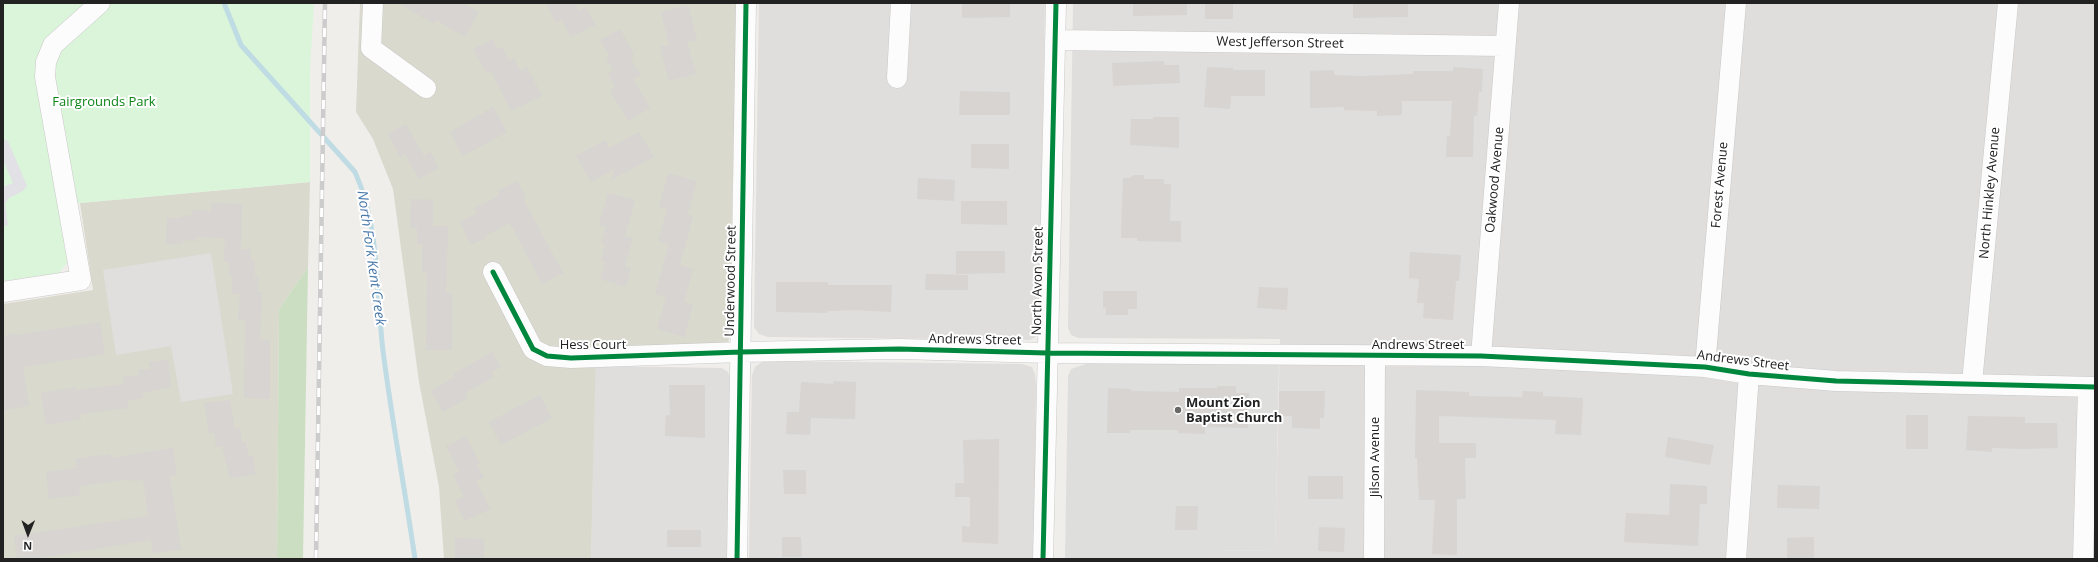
<!DOCTYPE html>
<html>
<head>
<meta charset="utf-8">
<style>
	body { margin:0 }
	#map { position:relative; width:2098px; height:562px; overflow:hidden; background:#f0eeeb; font-family:"Open Sans",sans-serif }
	canvas { display:block }
	.frame { position:absolute; inset:0; border:4px solid #222; pointer-events:none }
	.north { position:absolute; left:8px; top:514px; width:40px; height:40px; -webkit-text-stroke:3px #fff; paint-order:stroke; rotate:181deg; font-size:11px; font-weight:700; line-height:16px; text-align:center; color:#222 }
	.north::after { content:''; display:block; margin:auto; width:14px; height:18px; background:#222; clip-path:polygon(50% 0,100% 100%,50% 72%,0 100%) }
</style>
</head>
<body>
<div id="map">
<canvas width="2098" height="562"></canvas>
<div class="frame"></div>
<div class="north">N</div>
</div>
<script>
const ctx = document.querySelector('canvas').getContext('2d');
ctx.lineJoin = 'round';
function paint(path, color) {
  ctx.fillStyle = color;
  ctx.fill(path, 'evenodd');
}
function strokePath(path, color, width, dash) {
  ctx.strokeStyle = color;
  ctx.lineWidth = width;
  ctx.lineCap = dash ? 'butt' : 'round';
  ctx.setLineDash(dash || []);
  ctx.stroke(path);
}
function write(font, color, halo, rows, align = 'center') {
  ctx.font = font + ' "Open Sans",sans-serif';
  ctx.lineWidth = 4;
  ctx.setLineDash([]);
  ctx.textBaseline = 'middle';
  ctx.strokeStyle = halo;
  ctx.fillStyle = color;
  for (const [text, x, y, turn = 0] of rows) {
    ctx.save();
    ctx.translate(x, y);
    ctx.rotate((+turn || 0) * Math.PI / 180);
    ctx.textAlign = isNaN(turn) ? turn : align;
    if (halo) ctx.strokeText(text, 0, 0);
    ctx.fillText(text, 0, 0);
    ctx.restore();
  }
}
paint(new Path2D(`
	M 759,3 L 1045,3 L 1039,331 L 1036,337 L 1030,340 L 768,337 L 759,334 L 754,327 Z
	M 1073,3 L 2095,3 L 2095,559 L 1212,559 L 1212,551 L 1275,550 L 1280,339 L 1078,338 L 1071,335 L 1068,328 Z
	M 770,361 L 1022,364 L 1032,367 L 1035,374 L 1036,385 L 1034,559 L 749,559 L 752,375 L 755,367 L 762,362 Z
	M 595,366 L 722,368 L 728,372 L 730,379 L 727,559 L 591,559 Z`), '#dfdedc');
paint(new Path2D(`
	M 1089,363 L 1279,365 L 1275,550 L 1213,551 L 1212,559 L 1065,559 L 1068,376 L 1071,369 Z`), '#dededc');
paint(new Path2D(`
	M 360,3 L 737,3 L 729,338 L 728,344 L 596,349 L 591,559 L 444,559 L 439,487 L 419,382 L 393,189 L 373,139 L 356,112 Z
	M 310,182 L 308,267 L 279,309 L 277,559 L 3,559 L 3,304 L 93,290 L 80,203 Z`), '#d9d9cd');
paint(new Path2D(`
	M 308,267 L 303,559 L 277,559 L 279,309 Z`), '#cbdec1');
paint(new Path2D(`
	M 3,3 L 314,3 L 310,69 L 310,182 L 59,205 L 67,263 L 59,273 L 3,281 Z`), '#daf5da');
paint(new Path2D(`
	M 211,253 L 233,394 L 181,402 L 171,346 L 116,355 L 103,270 Z`), '#e0dfde');
paint(new Path2D(`
	M 3,139 L 8,141 L 27,186 L 23,191 L 9,198 L 5,203 L 8,225 L 3,226 L 3,187 L 13,183 L 3,160 Z`), '#e2e1e5');
strokePath(new Path2D(`
	M 224,3 L 241,45 L 355,172 C 380,227 376,292 383,351 C 392,421 405,490 415,559`), '#bfdbe3', 5);
paint(new Path2D(`
	M 398,3 L 463,3 L 479,12 L 465,37 L 436,20 L 434,24 Z
	M 546,3 L 575,3 L 579,11 L 586,7 L 595,25 L 570,37 L 562,20 L 556,23 Z
	M 962,3 L 1010,3 L 1010,17 L 962,18 Z
	M 1133,3 L 1187,3 L 1187,15 L 1133,16 Z
	M 1205,3 L 1233,3 L 1233,19 L 1205,19 Z
	M 1353,3 L 1408,3 L 1408,17 L 1353,18 Z
	M 688,5 L 697,40 L 687,42 L 696,74 L 669,81 L 660,47 L 669,45 L 661,12 Z
	M 620,29 L 634,54 L 631,59 L 641,75 L 633,79 L 650,108 L 628,121 L 610,90 L 615,87 L 608,74 L 613,70 L 606,58 L 610,56 L 600,40 Z
	M 493,39 L 497,48 L 502,48 L 509,61 L 514,58 L 520,71 L 527,67 L 542,96 L 511,111 L 491,71 L 486,73 L 473,49 Z
	M 1164,61 L 1164,65 L 1179,65 L 1180,83 L 1113,86 L 1112,63 Z
	M 1207,67 L 1233,68 L 1233,70 L 1265,70 L 1265,96 L 1231,96 L 1230,109 L 1204,107 Z
	M 1453,67 L 1483,69 L 1482,92 L 1479,91 L 1477,116 L 1474,116 L 1473,157 L 1446,157 L 1447,136 L 1450,136 L 1452,101 L 1402,101 L 1402,115 L 1377,116 L 1377,111 L 1344,110 L 1344,107 L 1310,108 L 1310,71 L 1334,70 L 1334,75 L 1363,76 L 1413,74 L 1413,71 L 1453,71 Z
	M 960,91 L 1010,92 L 1010,115 L 959,115 Z
	M 493,107 L 507,132 L 463,156 L 450,132 Z
	M 1153,117 L 1179,117 L 1179,148 L 1130,145 L 1131,119 L 1153,119 Z
	M 406,124 L 424,156 L 430,152 L 439,168 L 419,179 L 405,154 L 400,157 L 388,134 Z
	M 639,132 L 654,157 L 611,180 L 614,169 L 591,182 L 576,156 L 605,140 L 609,148 Z
	M 971,144 L 1009,144 L 1009,169 L 971,168 Z
	M 668,173 L 697,181 L 688,214 L 693,216 L 680,265 L 693,269 L 684,302 L 693,304 L 684,337 L 657,329 L 666,297 L 655,294 L 669,244 L 658,241 L 667,209 L 659,207 Z
	M 1134,175 L 1144,175 L 1144,179 L 1164,179 L 1164,184 L 1171,184 L 1170,221 L 1181,221 L 1181,242 L 1137,241 L 1137,238 L 1121,238 L 1123,178 L 1130,178 Z
	M 918,178 L 955,180 L 954,201 L 917,199 Z
	M 518,181 L 526,198 L 523,199 L 563,273 L 542,284 L 510,223 L 486,235 L 487,237 L 471,245 L 460,222 L 477,213 L 474,208 L 499,196 L 497,191 Z
	M 608,193 L 635,200 L 625,236 L 633,238 L 625,266 L 631,268 L 626,287 L 600,279 L 605,262 L 601,261 L 605,245 L 601,243 L 606,227 L 599,225 Z
	M 411,199 L 433,200 L 433,226 L 448,226 L 446,293 L 452,293 L 452,350 L 426,350 L 427,273 L 422,273 L 422,244 L 417,244 L 417,228 L 410,228 Z
	M 961,201 L 1007,201 L 1007,225 L 961,224 Z
	M 211,203 L 242,204 L 241,249 L 251,249 L 251,260 L 255,260 L 255,277 L 259,277 L 258,292 L 262,292 L 260,340 L 270,340 L 270,399 L 244,398 L 245,320 L 238,320 L 240,294 L 232,294 L 233,277 L 229,276 L 229,262 L 224,262 L 225,238 L 196,237 L 196,241 L 183,240 L 183,244 L 166,244 L 167,218 L 182,218 L 182,215 L 192,216 L 192,210 L 211,211 Z
	M 956,251 L 1005,251 L 1005,273 L 956,274 Z
	M 1410,252 L 1461,255 L 1459,281 L 1456,281 L 1453,320 L 1423,318 L 1424,303 L 1417,303 L 1419,279 L 1409,278 Z
	M 926,274 L 968,275 L 968,290 L 925,290 Z
	M 776,282 L 828,282 L 828,285 L 892,285 L 891,312 L 855,310 L 828,311 L 827,313 L 776,312 Z
	M 1259,287 L 1288,288 L 1287,310 L 1257,308 Z
	M 1103,291 L 1137,291 L 1137,309 L 1128,309 L 1128,315 L 1106,315 L 1106,307 L 1103,308 Z
	M 100,322 L 105,354 L 23,367 L 29,406 L 3,410 L 3,336 L 17,333 L 17,335 Z
	M 492,352 L 501,367 L 491,372 L 494,377 L 465,393 L 468,398 L 443,412 L 431,391 L 455,377 L 453,374 Z
	M 168,360 L 171,387 L 142,393 L 143,398 L 128,400 L 128,408 L 81,414 L 81,419 L 46,425 L 41,393 L 76,387 L 77,390 L 124,384 L 123,377 L 139,375 L 138,370 L 150,369 L 149,362 Z
	M 834,381 L 856,382 L 855,419 L 811,418 L 810,435 L 786,434 L 787,412 L 799,412 L 801,382 L 833,384 Z
	M 669,385 L 705,385 L 705,438 L 665,436 L 666,415 L 670,415 Z
	M 1217,386 L 1236,386 L 1236,393 L 1249,393 L 1248,428 L 1205,427 L 1205,434 L 1178,433 L 1178,430 L 1130,430 L 1130,433 L 1107,433 L 1108,388 L 1131,389 L 1131,391 L 1179,392 L 1179,388 L 1217,388 Z
	M 1416,390 L 1469,392 L 1469,396 L 1522,397 L 1523,391 L 1543,392 L 1543,396 L 1583,398 L 1581,435 L 1555,434 L 1556,420 L 1439,416 L 1439,443 L 1476,443 L 1476,458 L 1465,458 L 1466,499 L 1457,499 L 1457,555 L 1432,554 L 1435,500 L 1419,500 L 1417,458 L 1415,458 Z
	M 1279,391 L 1325,391 L 1324,418 L 1320,418 L 1320,429 L 1292,428 L 1292,416 L 1279,416 Z
	M 540,395 L 552,418 L 501,445 L 489,422 Z
	M 230,400 L 235,429 L 240,428 L 242,442 L 246,442 L 248,456 L 253,455 L 256,474 L 230,478 L 222,446 L 216,447 L 214,433 L 209,434 L 204,403 Z
	M 1906,415 L 1928,415 L 1928,449 L 1906,449 Z
	M 1968,416 L 2025,417 L 2025,423 L 2057,423 L 2058,448 L 2023,449 L 1992,448 L 1992,452 L 1966,450 Z
	M 466,436 L 480,464 L 477,465 L 484,477 L 476,481 L 490,509 L 465,521 L 455,501 L 464,497 L 453,475 L 459,472 L 446,446 Z
	M 1668,437 L 1714,445 L 1710,465 L 1665,457 Z
	M 999,439 L 998,544 L 962,542 L 962,526 L 970,527 L 970,497 L 955,497 L 955,483 L 964,483 L 963,440 Z
	M 173,448 L 177,475 L 170,476 L 181,550 L 153,553 L 151,540 L 34,559 L 17,559 L 14,536 L 148,516 L 143,480 L 132,481 L 132,479 L 79,486 L 80,495 L 49,499 L 46,472 L 77,468 L 75,459 L 110,454 L 111,458 Z
	M 783,470 L 806,470 L 806,494 L 784,494 Z
	M 1308,476 L 1343,476 L 1343,499 L 1308,499 Z
	M 1670,484 L 1707,486 L 1707,504 L 1700,504 L 1698,546 L 1624,542 L 1626,513 L 1669,515 Z
	M 1778,485 L 1820,486 L 1819,509 L 1777,508 Z
	M 1176,506 L 1198,506 L 1197,530 L 1175,530 Z
	M 1319,527 L 1345,528 L 1344,552 L 1318,551 Z
	M 667,530 L 701,530 L 701,547 L 667,547 Z
	M 782,537 L 801,537 L 802,557 L 782,557 Z
	M 1814,537 L 1814,559 L 1787,559 L 1787,538 Z
	M 455,538 L 484,539 L 484,559 L 455,559 Z`), '#d7d4d2');
const minor = new Path2D(`
	M 373,3 L 371,48 L 426,88
	M 1055,40 L 1505,46
	M 897,78 L 901,3
	M 493,272 L 533,349 L 547,356 L 571,358 L 741,352 L 899,349 L 1047,353 L 1481,356 L 1705,367 L 1749,374 L 1836,381 L 2095,387
	M 3,292 L 81,280 L 45,77 L 46,62 L 53,45 L 100,3
	M 1481,356 L 1509,3
	M 1705,367 L 1736,3
	M 1972,383 L 2008,3
	M 737,559 L 746,3
	M 1043,559 L 1056,3
	M 1374,559 L 1375,356
	M 1736,559 L 1749,374
	M 2083,559 L 2088,388`);
strokePath(minor, '#c9c8c7', 21);
strokePath(minor, '#fdfcfc', 20);
const rail = new Path2D(`
	M 316,559 L 325,3`);
strokePath(rail, '#ccc', 4.5);
strokePath(rail, '#fff', 3, [9]);
strokePath(new Path2D(`
	M 493,272 L 533,349 L 547,356 L 571,358 L 741,352 L 899,349 L 1047,353 L 1481,356 L 1705,367 L 1749,374 L 1836,381 L 2095,387
	M 737,559 L 746,3
	M 1043,559 L 1056,3`), '#00873e', 5);
for (const [x, y, r, color] of [
	[1178,410,4,"#6a6968"]
]) {
  const dot = new Path2D();
  dot.arc(x, y, r, 0, 2 * Math.PI);
  ctx.fillStyle = color;
  ctx.fill(dot);
  strokePath(dot, '#fff', 1.5);
}
write('13px', '#222', '#fff', [
	["West Jefferson Street",1280,43,1],
	["Oakwood Avenue",1495,180,-85],
	["Forest Avenue",1720,185,-85],
	["North Hinkley Avenue",1990,193,-85],
	["Underwood Street",731,281,-89],
	["North Avon Street",1038,281,-89],
	["Andrews Street",975,340,1],
	["Hess Court",593,345],
	["Andrews Street",1418,345],
	["Andrews Street",1743,361,7],
	["Jilson Avenue",1375,457,-90]
]);
write('13px', '#0c8416', '#fff', [
	["Fairgrounds Park",104,102]
]);
write('bold 13px', '#222', '#fff', [
	["Mount Zion",1186,403],
	["Baptist Church",1186,418]
], 'left');
write('italic 14px', '#4a7aab', '#fff', [
	["North Fork Kent Creek",371,258,82]
]);
</script>
</body>
</html>
